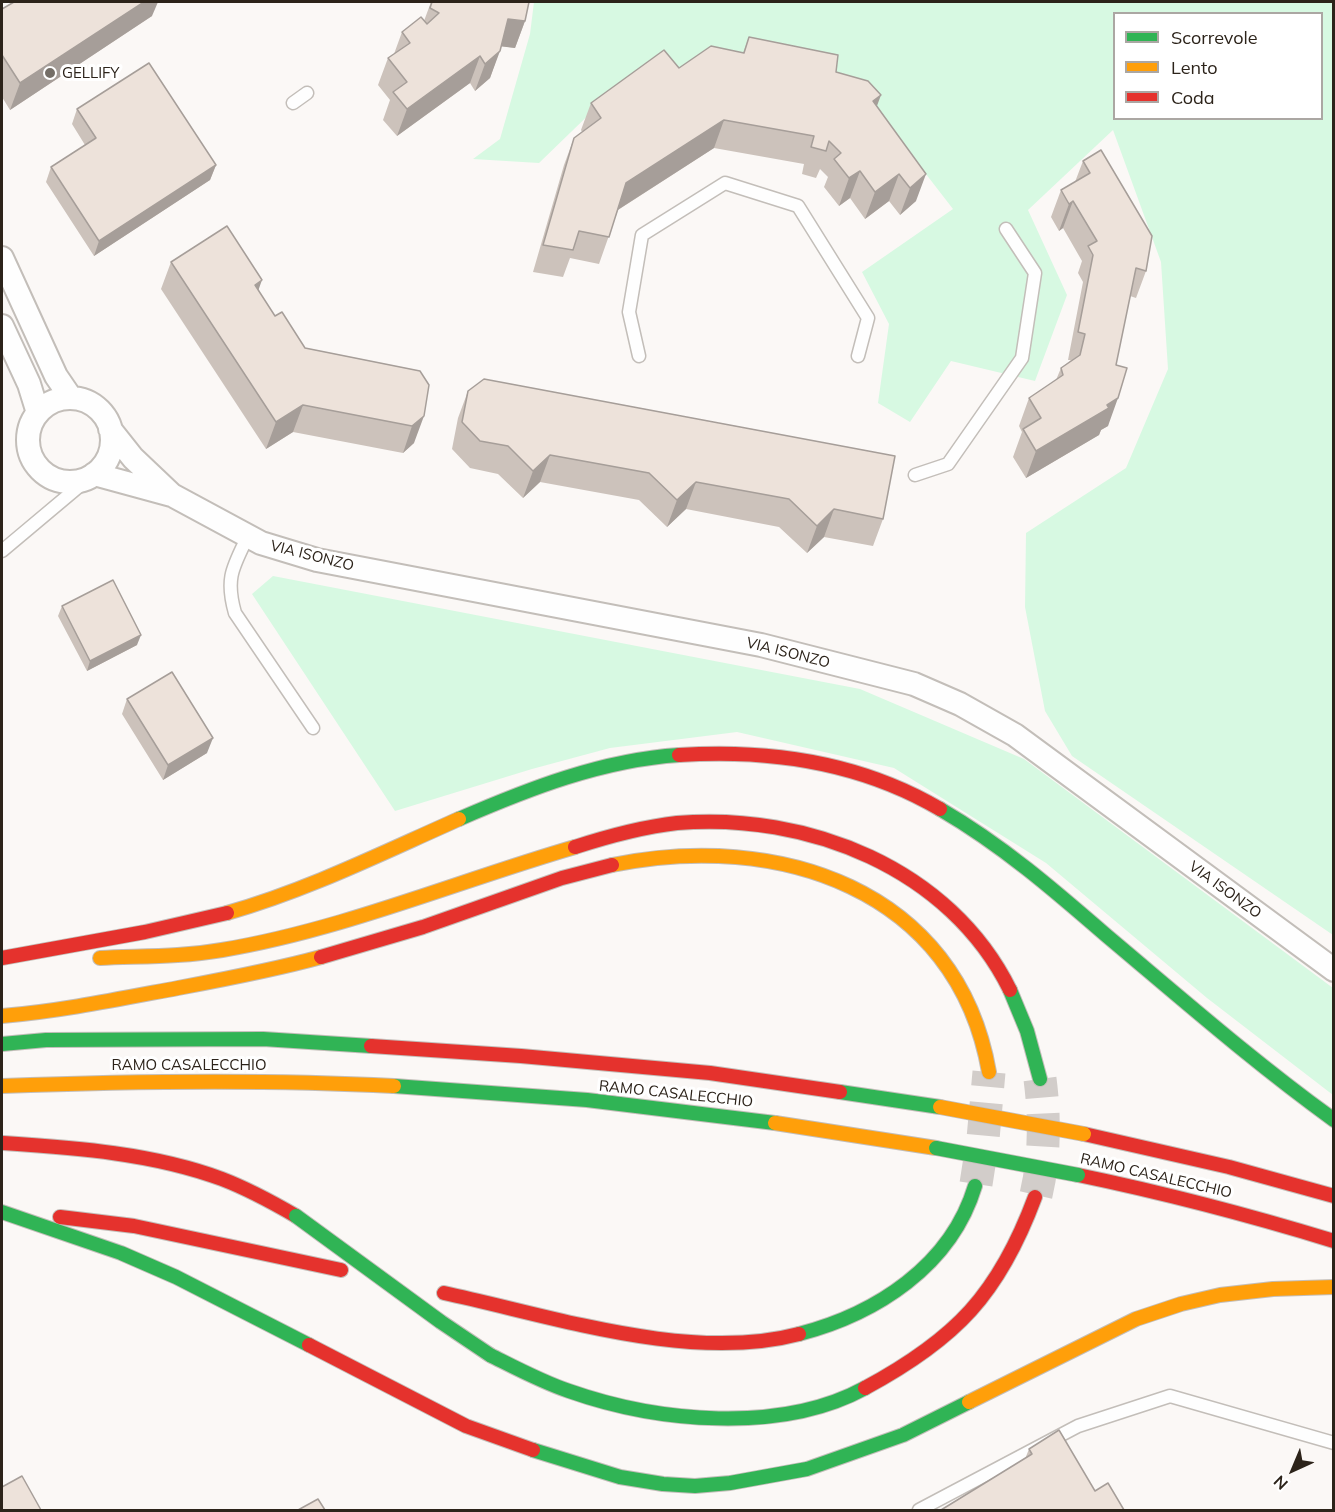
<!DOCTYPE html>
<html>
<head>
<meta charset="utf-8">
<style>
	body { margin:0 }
	#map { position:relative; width:1335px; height:1512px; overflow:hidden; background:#fbf8f6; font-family:Mulish,sans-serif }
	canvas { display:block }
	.frame { position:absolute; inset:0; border:3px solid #2c231a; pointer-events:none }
	.legend { position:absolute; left:1113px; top:12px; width:210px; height:108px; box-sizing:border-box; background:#fff; border:2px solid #aba7a3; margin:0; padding:8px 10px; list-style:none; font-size:18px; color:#2c231a }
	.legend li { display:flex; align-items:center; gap:12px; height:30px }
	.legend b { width:30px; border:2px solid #aba7a3 }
	.north { position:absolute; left:1263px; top:1440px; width:60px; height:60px; -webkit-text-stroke:4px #fff; paint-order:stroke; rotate:224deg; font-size:16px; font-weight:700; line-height:24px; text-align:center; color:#2c231a }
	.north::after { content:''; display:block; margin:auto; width:21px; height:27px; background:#2c231a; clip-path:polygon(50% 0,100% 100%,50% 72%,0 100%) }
</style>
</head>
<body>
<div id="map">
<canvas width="1335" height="1512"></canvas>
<div class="frame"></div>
<ul class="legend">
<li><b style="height:8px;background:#30b455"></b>Scorrevole</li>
<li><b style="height:8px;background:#ff9f0a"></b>Lento</li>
<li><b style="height:8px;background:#e5322d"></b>Coda</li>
</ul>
<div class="north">N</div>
</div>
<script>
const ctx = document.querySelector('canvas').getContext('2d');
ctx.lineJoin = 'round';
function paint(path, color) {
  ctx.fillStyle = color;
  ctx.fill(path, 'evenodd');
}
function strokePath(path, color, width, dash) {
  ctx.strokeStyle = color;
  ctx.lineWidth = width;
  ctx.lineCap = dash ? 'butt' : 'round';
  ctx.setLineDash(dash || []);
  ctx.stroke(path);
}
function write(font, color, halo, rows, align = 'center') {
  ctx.font = font + ' Mulish,sans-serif';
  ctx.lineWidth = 6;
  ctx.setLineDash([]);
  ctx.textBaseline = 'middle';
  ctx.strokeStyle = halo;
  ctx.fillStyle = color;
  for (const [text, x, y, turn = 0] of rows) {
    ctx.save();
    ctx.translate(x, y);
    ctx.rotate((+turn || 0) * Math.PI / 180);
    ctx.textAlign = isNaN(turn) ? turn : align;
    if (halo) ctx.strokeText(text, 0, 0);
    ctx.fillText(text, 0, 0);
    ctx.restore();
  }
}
paint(new Path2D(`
	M 534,2 L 1333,2 L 1333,935 L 1072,756 L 1045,711 L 1025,607 L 1026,533 L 1126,468 L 1168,369 L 1161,262 L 1113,130 L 1028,210 L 1067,295 L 1035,381 L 951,361 L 910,422 L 878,403 L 889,324 L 862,272 L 953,209 L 888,125 L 603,101 L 539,163 L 473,159 L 500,139 L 530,34 ZM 1114,14 L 1322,14 L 1322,118 L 1114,118 Z
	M 273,576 L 860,689 L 1024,759 L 1333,988 L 1333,1095 L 1207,998 L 1046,863 L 894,768 L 737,732 L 610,748 L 532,769 L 395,811 L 252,594 Z`), '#d7f9e2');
strokePath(new Path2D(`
	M 976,1184 L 983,1139 L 989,1072
	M 1036,1195 C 1045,1157 1045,1117 1040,1079`), '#d2cdca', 33, [33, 16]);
const lane = new Path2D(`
	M 293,103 L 307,93
	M 639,356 L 629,312 L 642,235 L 725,183 L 798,206 L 868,318 L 858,356
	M 915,475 L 948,464 L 1022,358 L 1035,273 L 1006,229
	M 248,536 C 233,567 225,578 235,613 L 313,728
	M 2,551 L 89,478
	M 919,1510 L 1078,1426 L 1170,1396 L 1334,1443`);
const street = new Path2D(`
	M 2,258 L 56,376 L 71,398
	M 2,326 L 29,384 L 38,413
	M28 440a42 42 0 1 1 84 0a42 42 0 1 1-84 0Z
	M 110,429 L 133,458 L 172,495 L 261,543 L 317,560 L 761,645 L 914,684 L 960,704 L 1015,735 L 1334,970
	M 94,474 L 171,495`);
const fast = new Path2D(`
	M 940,809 C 1002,845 1054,890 1107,936 C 1182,999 1255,1063 1334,1120
	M 459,819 C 528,789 602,760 679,755
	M 1010,990 L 1027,1031 L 1040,1079
	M 2,1044 L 46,1040 L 263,1039 L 371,1046
	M 394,1086 L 587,1100 L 775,1123
	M 840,1092 L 940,1107
	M 2,1212 L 121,1253 L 176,1277 L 309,1345
	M 799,1334 C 876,1314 951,1266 975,1186
	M 490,1355 C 516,1368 542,1382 569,1391 C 657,1422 781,1434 865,1388
	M 533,1450 L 620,1477 L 663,1484 L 695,1486 L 730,1483 L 807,1469 L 903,1435 L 969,1402`);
const slow = new Path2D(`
	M 612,865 C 777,831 957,888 989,1072
	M 227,913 C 308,890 382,853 459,819
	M 100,958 C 141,956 181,957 222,950 C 342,930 458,881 575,847
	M 2,1016 C 61,1011 119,999 178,988 C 226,979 274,970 321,957
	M 2,1086 C 133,1081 263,1079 394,1086
	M 775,1123 L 936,1148
	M 969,1402 L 1136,1319 L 1181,1304 L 1220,1295 L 1273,1289 L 1334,1287`);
const jam = new Path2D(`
	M 679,755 C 771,749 860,762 940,809
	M 575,847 C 609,836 642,827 677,823 C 807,812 950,868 1010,990
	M 321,957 L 423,927 L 562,878 L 612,865
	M 2,958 L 145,932 L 227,913
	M 371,1046 L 521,1056 L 710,1073 L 840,1092
	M 1084,1134 L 1229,1167 L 1334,1196
	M 2,1143 C 76,1148 152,1153 222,1179 C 248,1189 272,1202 296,1216
	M 1078,1175 C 1165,1193 1249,1215 1334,1241
	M 60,1217 L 134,1226 L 341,1270
	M 444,1293 C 552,1316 690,1363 799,1334
	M 309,1345 L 466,1426 L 533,1450
	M 865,1388 C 956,1339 999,1294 1035,1197`);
strokePath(lane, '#c3beb9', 15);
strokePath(street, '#c3beb9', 26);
strokePath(fast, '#c3beb9', 16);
strokePath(slow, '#c3beb9', 16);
strokePath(jam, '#c3beb9', 16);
strokePath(lane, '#fefefe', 12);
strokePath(street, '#fefefe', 22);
strokePath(fast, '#30b455', 14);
strokePath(slow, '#ff9f0a', 14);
strokePath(jam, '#e5322d', 14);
const fastBridge = new Path2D(`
	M 936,1148 L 1078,1175
	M 296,1216 L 441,1322 L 490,1355`);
const slowBridge = new Path2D(`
	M 940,1107 L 1084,1134`);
strokePath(fastBridge, '#c3beb9', 16, []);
strokePath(slowBridge, '#c3beb9', 16, []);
strokePath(fastBridge, '#30b455', 14);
strokePath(slowBridge, '#ff9f0a', 14);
paint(new Path2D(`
	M 431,2 L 529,2 L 525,21 L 515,48 L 501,46 L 490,78 L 475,91 L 470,83 L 397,136 L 383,120 L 390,100 L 378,85 L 388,58 L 394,54 L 402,32 L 424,21 Z
	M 2,9 L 152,16 L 10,110 L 2,97 Z
	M 749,37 L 836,72 L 877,106 L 916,201 L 900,215 L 889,201 L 865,219 L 850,198 L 839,206 L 824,187 L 828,177 L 820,169 L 816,178 L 802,174 L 804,164 L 714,148 L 618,210 L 599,264 L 570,258 L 563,277 L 533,272 L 564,165 L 574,138 L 582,132 L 581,130 L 591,103 L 679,68 L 743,53 Z
	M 77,109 L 216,165 L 210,180 L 94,256 L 46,182 L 51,167 L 85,145 L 72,124 Z
	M 1083,161 L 1146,271 L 1136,298 L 1130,296 L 1116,365 L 1108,426 L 1101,430 L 1099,435 L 1026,478 L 1013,457 L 1022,432 L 1019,426 L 1029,398 L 1056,380 L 1061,368 L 1071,360 L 1068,360 L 1083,282 L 1078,273 L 1082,261 L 1063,228 L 1059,231 L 1051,217 L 1061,190 L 1075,182 Z
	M 171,262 L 258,290 L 275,316 L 305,348 L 420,371 L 414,443 L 403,453 L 293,432 L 266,449 L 161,289 Z
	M 468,391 L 883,519 L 873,546 L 824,537 L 807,553 L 779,527 L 686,509 L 667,527 L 639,500 L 540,482 L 523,498 L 498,474 L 470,468 L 452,449 L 458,418 Z
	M 62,606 L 137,645 L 87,671 L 58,616 Z
	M 127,699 L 207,753 L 163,780 L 122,714 Z
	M 1029,1449 L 1095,1491 L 1025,1459 Z`), '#ccc2bb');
paint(new Path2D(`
	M 144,2 L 158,2 L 152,16 L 10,110 L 20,83 Z
	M 508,19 L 525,21 L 515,48 L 498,46 Z
	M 500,51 L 490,78 L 475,91 L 485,64 Z
	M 480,56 L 470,83 L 397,136 L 407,109 Z
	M 881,95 L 871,122 L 873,101 Z
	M 724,120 L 714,148 L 616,211 L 626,183 Z
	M 216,165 L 210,180 L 94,256 L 99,241 Z
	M 860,171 L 850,198 L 839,206 L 849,178 Z
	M 899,174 L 889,201 L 865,219 L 875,192 Z
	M 926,174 L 916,201 L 900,215 L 910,188 Z
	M 1073,201 L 1063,228 L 1059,231 L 1069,204 Z
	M 262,280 L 252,308 L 255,285 Z
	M 1118,398 L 1108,426 L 1101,430 L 1099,435 L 1026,478 L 1036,451 Z
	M 303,405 L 293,432 L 266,449 L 276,422 Z
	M 424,416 L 414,443 L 403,453 L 412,426 Z
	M 550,455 L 540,482 L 523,498 L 533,471 Z
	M 696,482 L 686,509 L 667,527 L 677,500 Z
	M 834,509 L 824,537 L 807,553 L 817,526 Z
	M 141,635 L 137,645 L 87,671 L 90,661 Z
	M 213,738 L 207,753 L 163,780 L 168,765 Z`), '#a69e99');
const building = new Path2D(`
	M 14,2 L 144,2 L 20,83 L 2,55 L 2,9 Z
	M 432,2 L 529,2 L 525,21 L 508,19 L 500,51 L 485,64 L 480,56 L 407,109 L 393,92 L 407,82 L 388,58 L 410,43 L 402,32 L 421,17 L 427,24 L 439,13 L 430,8 Z
	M 749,37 L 838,55 L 836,72 L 868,81 L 881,95 L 873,101 L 926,174 L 910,188 L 899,174 L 875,192 L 860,171 L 849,178 L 834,159 L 841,153 L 829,141 L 826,151 L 811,147 L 814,136 L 724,120 L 626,183 L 609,237 L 579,231 L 573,250 L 543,245 L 574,138 L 601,118 L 591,103 L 664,50 L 679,68 L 711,46 L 744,53 Z
	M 149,63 L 216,165 L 99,241 L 51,167 L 96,138 L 77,109 Z
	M 1101,150 L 1152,236 L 1146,271 L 1136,268 L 1116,365 L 1127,368 L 1118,398 L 1107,405 L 1109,408 L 1036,451 L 1023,429 L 1041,418 L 1029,398 L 1063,375 L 1061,368 L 1080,355 L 1085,334 L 1078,332 L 1093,255 L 1088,246 L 1097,241 L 1073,201 L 1069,204 L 1061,190 L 1090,173 L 1083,161 Z
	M 227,226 L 262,280 L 255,285 L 275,316 L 282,312 L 305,348 L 420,371 L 429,385 L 424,416 L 412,426 L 303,405 L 276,422 L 171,262 Z
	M 484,379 L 895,456 L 883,519 L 834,509 L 817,526 L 789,499 L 696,482 L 677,500 L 649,473 L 550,455 L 533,471 L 508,446 L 480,441 L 462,422 L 468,391 Z
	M 113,580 L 141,635 L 90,661 L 62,606 Z
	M 172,672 L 213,738 L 168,765 L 127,699 Z
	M 1059,1430 L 1095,1491 L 1108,1483 L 1124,1510 L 941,1510 L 1032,1454 L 1029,1449 Z
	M 22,1476 L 41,1510 L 2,1510 L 2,1487 Z
	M 318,1499 L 325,1510 L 298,1510 Z`);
paint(building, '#ede2da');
strokePath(building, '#a69e99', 1.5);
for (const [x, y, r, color] of [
	[50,73,6,"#746e67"]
]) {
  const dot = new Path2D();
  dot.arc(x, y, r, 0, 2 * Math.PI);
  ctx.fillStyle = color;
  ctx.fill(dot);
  strokePath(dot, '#fff', 2);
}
write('15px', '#2c231a', '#fff', [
	["GELLIFY",62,73]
], 'left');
write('15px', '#2c231a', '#fff', [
	["VIA ISONZO",312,556,14],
	["VIA ISONZO",788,653,14],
	["VIA ISONZO",1225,890,36],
	["RAMO CASALECCHIO",189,1065],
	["RAMO CASALECCHIO",676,1094,6],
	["RAMO CASALECCHIO",1156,1176,13]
]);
</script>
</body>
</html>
